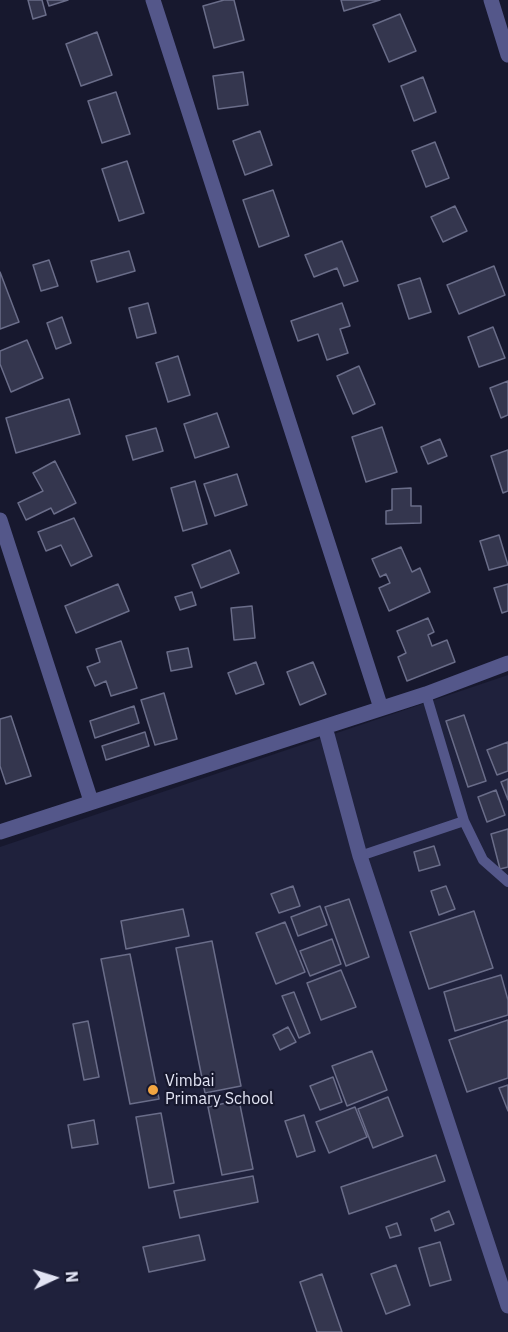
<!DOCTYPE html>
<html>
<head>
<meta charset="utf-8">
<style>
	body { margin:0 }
	#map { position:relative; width:508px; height:1332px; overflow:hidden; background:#17182e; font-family:"IBM Plex Sans",sans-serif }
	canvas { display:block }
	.north { position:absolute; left:24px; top:1248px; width:60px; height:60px; -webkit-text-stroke:4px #17182e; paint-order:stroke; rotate:86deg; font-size:16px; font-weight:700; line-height:24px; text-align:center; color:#e2e4f4 }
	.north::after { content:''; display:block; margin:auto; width:21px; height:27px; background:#e2e4f4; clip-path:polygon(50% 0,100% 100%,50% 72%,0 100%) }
</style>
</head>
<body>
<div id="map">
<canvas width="508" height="1332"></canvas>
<div class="north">N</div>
</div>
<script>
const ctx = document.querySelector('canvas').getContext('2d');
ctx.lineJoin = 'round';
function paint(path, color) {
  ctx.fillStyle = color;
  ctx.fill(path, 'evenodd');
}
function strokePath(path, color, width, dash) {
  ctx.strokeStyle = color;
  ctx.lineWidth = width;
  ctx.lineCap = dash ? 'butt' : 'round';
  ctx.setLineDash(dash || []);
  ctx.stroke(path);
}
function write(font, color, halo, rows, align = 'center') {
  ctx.font = font + ' "IBM Plex Sans",sans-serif';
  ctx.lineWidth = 4.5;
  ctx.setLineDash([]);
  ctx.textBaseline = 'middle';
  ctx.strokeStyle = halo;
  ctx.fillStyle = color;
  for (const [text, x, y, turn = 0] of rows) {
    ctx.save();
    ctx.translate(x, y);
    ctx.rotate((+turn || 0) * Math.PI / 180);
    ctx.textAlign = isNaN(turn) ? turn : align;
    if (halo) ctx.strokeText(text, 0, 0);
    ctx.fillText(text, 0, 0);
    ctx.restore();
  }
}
paint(new Path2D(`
	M 508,675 L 508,1332 L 0,1332 L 0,847 Z`), '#1f213c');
const building = new Path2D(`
	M 28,0 L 42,0 L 46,15 L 33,19 Z
	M 47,0 L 68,0 L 49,6 Z
	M 224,0 L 234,0 L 244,40 L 214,48 L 203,6 Z
	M 341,0 L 380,0 L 344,11 Z
	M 400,14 L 416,51 L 389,62 L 373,25 Z
	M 97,32 L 112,75 L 81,86 L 66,44 Z
	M 243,72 L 248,105 L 218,109 L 213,76 Z
	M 423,77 L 436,112 L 414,121 L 401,86 Z
	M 116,92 L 130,134 L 102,143 L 88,101 Z
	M 260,131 L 272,165 L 245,175 L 233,141 Z
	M 435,142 L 449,178 L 426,187 L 412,151 Z
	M 127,161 L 144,213 L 119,221 L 102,169 Z
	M 273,190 L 289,236 L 259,247 L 243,200 Z
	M 455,206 L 467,231 L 443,242 L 431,217 Z
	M 342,241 L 358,281 L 344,286 L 337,268 L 314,277 L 305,255 Z
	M 129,251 L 135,271 L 97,282 L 91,261 Z
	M 49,260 L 58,286 L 41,291 L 33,265 Z
	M 494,266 L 505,295 L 459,314 L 447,285 Z
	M 0,272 L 19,322 L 0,329 Z
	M 420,278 L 431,312 L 409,319 L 398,285 Z
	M 148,303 L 156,333 L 137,338 L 129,308 Z
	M 342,303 L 350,326 L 340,329 L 348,353 L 327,360 L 318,334 L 298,341 L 291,321 Z
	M 62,317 L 71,343 L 56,349 L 47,323 Z
	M 493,327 L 505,358 L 479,367 L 468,337 Z
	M 27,340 L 43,378 L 11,392 L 0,364 L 0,351 Z
	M 178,356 L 190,395 L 168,402 L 156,363 Z
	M 359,366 L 375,404 L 353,414 L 337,376 Z
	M 508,381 L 508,415 L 501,418 L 490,388 Z
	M 69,399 L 80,434 L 16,453 L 6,418 Z
	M 217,413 L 229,447 L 195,458 L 184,424 Z
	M 382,427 L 397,472 L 366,482 L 352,437 Z
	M 156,428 L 163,451 L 133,460 L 126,436 Z
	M 440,439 L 447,456 L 428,464 L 421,447 Z
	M 508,450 L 508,491 L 503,493 L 491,456 Z
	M 55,461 L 76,503 L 54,514 L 51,508 L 26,520 L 18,503 L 43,491 L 33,473 Z
	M 237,474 L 247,505 L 215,516 L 204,484 Z
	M 195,481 L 207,524 L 183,531 L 171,488 Z
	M 411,488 L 411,506 L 421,506 L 421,523 L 386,524 L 386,511 L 392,510 L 392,489 Z
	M 74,518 L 92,556 L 71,566 L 61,545 L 46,551 L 38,532 Z
	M 499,535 L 508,565 L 489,570 L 480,541 Z
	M 401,547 L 412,572 L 420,568 L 430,592 L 389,611 L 379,588 L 390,583 L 386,574 L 380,577 L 372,559 Z
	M 230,550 L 239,573 L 201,588 L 192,565 Z
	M 118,584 L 129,611 L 76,633 L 65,606 Z
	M 508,584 L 508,611 L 502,613 L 494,588 Z
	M 192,592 L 196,605 L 180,610 L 175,597 Z
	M 252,606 L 255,638 L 234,640 L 231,608 Z
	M 428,618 L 434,632 L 428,635 L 432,646 L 447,640 L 455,662 L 407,681 L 398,657 L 406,653 L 397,631 Z
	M 121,641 L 137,688 L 111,696 L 106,681 L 95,686 L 87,667 L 100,662 L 96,649 Z
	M 188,648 L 192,667 L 171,671 L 167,652 Z
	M 256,662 L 264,684 L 236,694 L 228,673 Z
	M 313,662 L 326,694 L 300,705 L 287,672 Z
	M 164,693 L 177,739 L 155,745 L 141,700 Z
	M 134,706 L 139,723 L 95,738 L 90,721 Z
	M 464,715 L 486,781 L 468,787 L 446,721 Z
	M 11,716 L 31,776 L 6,784 L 0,766 L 0,719 Z
	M 145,732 L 149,746 L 106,760 L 102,746 Z
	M 508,742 L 508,771 L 497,775 L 487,750 Z
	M 508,779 L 508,800 L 501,782 Z
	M 496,790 L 505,815 L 487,822 L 478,797 Z
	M 508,829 L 508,867 L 500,869 L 491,834 Z
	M 434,846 L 440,865 L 419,871 L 414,852 Z
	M 293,886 L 300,906 L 279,913 L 271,894 Z
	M 446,886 L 455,909 L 439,915 L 431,891 Z
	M 349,899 L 369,957 L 346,966 L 325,907 Z
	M 320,906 L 327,925 L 298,936 L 291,917 Z
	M 183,909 L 189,936 L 126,949 L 121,921 Z
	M 474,911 L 493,968 L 429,989 L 410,932 Z
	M 285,922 L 305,972 L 276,984 L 256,933 Z
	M 332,939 L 341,964 L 310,976 L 300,951 Z
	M 212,941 L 241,1086 L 205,1093 L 176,948 Z
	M 130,954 L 159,1099 L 130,1104 L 101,959 Z
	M 341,970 L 356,1007 L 321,1020 L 307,983 Z
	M 501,975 L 508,1000 L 508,1015 L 455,1031 L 444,992 Z
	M 294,992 L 310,1033 L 299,1038 L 282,996 Z
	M 508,1020 L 508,1078 L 467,1092 L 449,1040 Z
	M 88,1021 L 99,1077 L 84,1080 L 73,1024 Z
	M 288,1027 L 296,1042 L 280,1050 L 273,1035 Z
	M 372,1051 L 387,1090 L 347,1106 L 332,1066 Z
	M 333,1077 L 342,1102 L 320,1110 L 310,1086 Z
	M 508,1085 L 508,1111 L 499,1088 Z
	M 388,1097 L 403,1136 L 373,1148 L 358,1109 Z
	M 239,1100 L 253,1169 L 222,1175 L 208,1107 Z
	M 355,1107 L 367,1137 L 329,1153 L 316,1122 Z
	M 161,1113 L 174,1183 L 149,1188 L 136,1117 Z
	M 304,1115 L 315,1151 L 297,1157 L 285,1121 Z
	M 94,1120 L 98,1144 L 72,1148 L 68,1125 Z
	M 436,1155 L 445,1181 L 349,1214 L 341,1187 Z
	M 253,1176 L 258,1202 L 180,1218 L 174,1191 Z
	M 449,1211 L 454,1224 L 435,1231 L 431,1219 Z
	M 397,1223 L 401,1235 L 390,1238 L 386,1227 Z
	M 199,1235 L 205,1260 L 149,1272 L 143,1247 Z
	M 440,1242 L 451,1280 L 430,1286 L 419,1248 Z
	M 396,1265 L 410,1305 L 386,1314 L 371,1274 Z
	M 322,1274 L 342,1332 L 317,1332 L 300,1282 Z`);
paint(building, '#34364e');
strokePath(building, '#6a6d89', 1.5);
strokePath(new Path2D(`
	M 464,821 L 483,860 L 508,882
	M 360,856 L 464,821 L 426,694`), '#54578a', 10);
strokePath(new Path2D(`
	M 153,0 L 381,708
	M 0,520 L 91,801
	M 325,727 L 360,856 L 508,1306
	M 0,832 L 426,694 L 508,663`), '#54578a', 15);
strokePath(new Path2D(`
	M 491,0 L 508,55`), '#54578a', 15);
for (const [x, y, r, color] of [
	[153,1090,6,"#f2a541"]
]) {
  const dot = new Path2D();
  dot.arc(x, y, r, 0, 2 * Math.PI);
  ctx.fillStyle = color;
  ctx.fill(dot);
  strokePath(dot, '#17182e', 2);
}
write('16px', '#e2e4f4', '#17182e', [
	["Vimbai",165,1081],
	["Primary School",165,1099]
], 'left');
</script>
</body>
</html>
